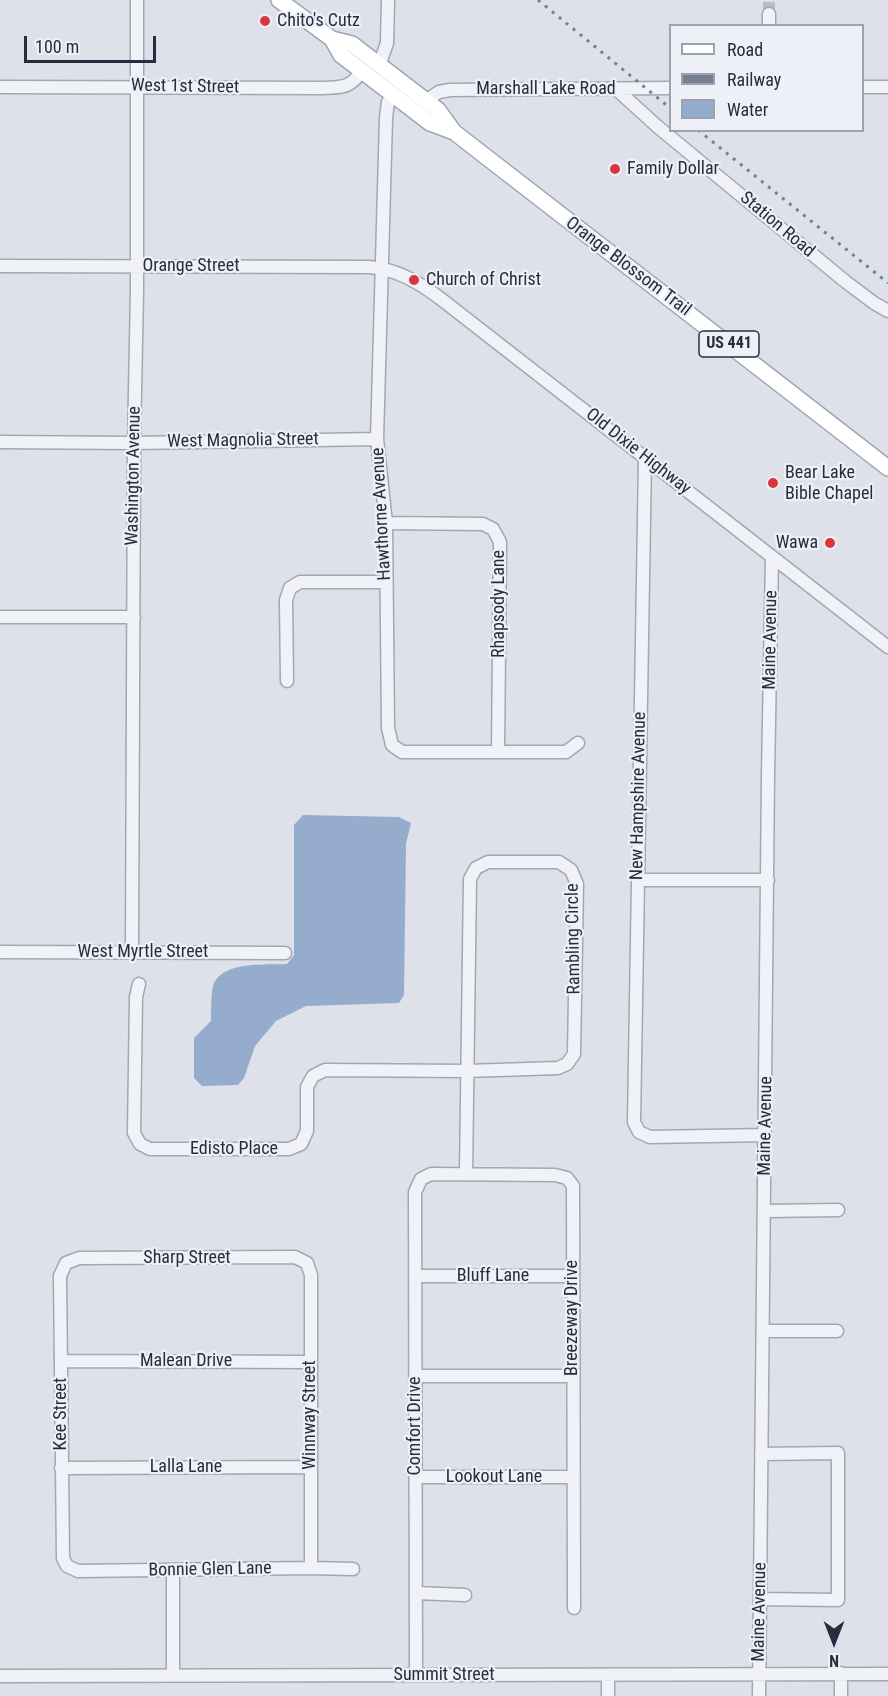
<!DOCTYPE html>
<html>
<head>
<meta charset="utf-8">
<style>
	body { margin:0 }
	#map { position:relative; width:888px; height:1696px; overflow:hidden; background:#dee1e9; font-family:"Roboto Condensed",sans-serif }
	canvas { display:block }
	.legend { position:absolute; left:669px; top:24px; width:195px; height:108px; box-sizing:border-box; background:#edf0f6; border:2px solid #9da2ae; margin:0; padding:8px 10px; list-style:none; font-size:18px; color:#252d41 }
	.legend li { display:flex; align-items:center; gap:12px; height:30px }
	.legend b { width:30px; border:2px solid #9da2ae }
	.north { position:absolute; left:804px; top:1612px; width:60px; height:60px; -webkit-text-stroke:4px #edf0f6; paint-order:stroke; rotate:180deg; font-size:16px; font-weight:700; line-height:24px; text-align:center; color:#252d41 }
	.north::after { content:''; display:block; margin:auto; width:21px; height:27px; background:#252d41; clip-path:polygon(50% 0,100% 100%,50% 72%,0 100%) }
	.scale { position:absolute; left:24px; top:36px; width:132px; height:27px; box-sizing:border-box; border:3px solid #252d41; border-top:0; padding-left:8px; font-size:18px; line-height:21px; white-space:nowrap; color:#252d41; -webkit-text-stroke:4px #edf0f6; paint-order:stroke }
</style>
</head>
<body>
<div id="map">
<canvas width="888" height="1696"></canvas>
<ul class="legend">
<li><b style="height:8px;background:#fff"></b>Road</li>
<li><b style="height:8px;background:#767f94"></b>Railway</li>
<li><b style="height:16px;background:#95accc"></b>Water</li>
</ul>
<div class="north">N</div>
<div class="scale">100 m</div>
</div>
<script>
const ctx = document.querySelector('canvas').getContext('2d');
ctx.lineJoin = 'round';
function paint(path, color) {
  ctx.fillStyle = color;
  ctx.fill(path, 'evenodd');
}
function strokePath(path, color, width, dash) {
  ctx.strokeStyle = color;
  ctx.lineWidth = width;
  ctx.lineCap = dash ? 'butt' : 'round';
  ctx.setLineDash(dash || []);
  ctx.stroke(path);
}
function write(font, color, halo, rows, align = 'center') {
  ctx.font = font + ' "Roboto Condensed",sans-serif';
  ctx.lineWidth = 4.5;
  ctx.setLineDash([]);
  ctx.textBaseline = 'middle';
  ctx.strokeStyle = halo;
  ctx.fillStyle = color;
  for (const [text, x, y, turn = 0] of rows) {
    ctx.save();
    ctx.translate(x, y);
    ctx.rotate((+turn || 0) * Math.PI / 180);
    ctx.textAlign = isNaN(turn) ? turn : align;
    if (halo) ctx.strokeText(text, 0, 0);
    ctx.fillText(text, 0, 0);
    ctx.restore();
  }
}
paint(new Path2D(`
	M 303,815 L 399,817 L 411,823 L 406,844 L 404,995 L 399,1003 L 306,1006 L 276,1021 L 255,1046 L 244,1078 L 238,1085 L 202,1086 L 194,1078 L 194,1038 L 211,1021 C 211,1013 211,990 214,983 C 224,961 267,965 287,964 L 294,955 L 294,825 Z`), '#95accc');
strokePath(new Path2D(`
	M 769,14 L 769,0`), '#b9bdc7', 12, [12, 6]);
const minor = new Path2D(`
	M 769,26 L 769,14
	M 379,66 L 387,43 L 388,0
	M 0,87 L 321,88 C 343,87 349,89 363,70
	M 862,87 L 888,87
	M 615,88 L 658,127 L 846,282 L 874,303 L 888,311
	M 395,95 L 388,102 L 386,118 L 377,439 L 386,523 L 388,728 L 392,745 L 402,752 L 566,752 L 578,743
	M 425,101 L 439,92 L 450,90 L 670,88
	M 0,266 L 369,267 C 397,269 420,283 441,299 L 888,647
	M 0,442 L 134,443 L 377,439
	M 645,458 L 634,1122 L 639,1132 L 650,1137 L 765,1135
	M 386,523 L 483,524 L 493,529 L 500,542 L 498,752
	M 0,617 L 134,617
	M 287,681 L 286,600 L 290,588 L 300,582 L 386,582
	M 638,880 L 768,880
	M 132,951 L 134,443 L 137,290 L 137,0
	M 0,952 L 285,953
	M 139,984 L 136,997 L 134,1133 L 140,1144 L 150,1149 L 289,1149 L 301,1144 L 307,1131 L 307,1087 L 313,1076 L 325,1070 L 467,1071 L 558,1068 L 567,1064 L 574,1054 L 577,884 L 571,870 L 559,862 L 488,862 L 476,868 L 470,879 L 466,1173
	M 765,1211 L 838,1210
	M 415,1276 L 572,1276
	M 763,1331 L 837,1331
	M 61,1361 L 311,1362
	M 415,1376 L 572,1376
	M 61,1468 L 310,1467
	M 416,1477 L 573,1477
	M 311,1568 L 311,1275 L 307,1263 L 295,1257 L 79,1258 L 66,1263 L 60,1276 L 63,1558 L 67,1566 L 78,1571 L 311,1568 L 353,1569
	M 416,1593 L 465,1595
	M 760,1599 L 838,1600 L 838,1453 L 761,1454
	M 841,1673 L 841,1696
	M 173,1675 L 173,1570
	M 416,1675 L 415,1192 L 421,1179 L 431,1174 L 555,1175 L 567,1178 L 573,1186 L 574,1608
	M 0,1676 L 888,1674
	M 608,1696 L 608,1675
	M 759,1696 L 768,775 L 772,557`);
const major = new Path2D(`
	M 279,0 L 332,39 L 341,55 L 430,123 L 454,132 L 888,468
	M 332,39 L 352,44 L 438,110 L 454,132`);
strokePath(minor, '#a3a7b3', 15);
strokePath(major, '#9ca4b6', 18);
strokePath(minor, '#f1f2f7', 12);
strokePath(major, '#fff', 15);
strokePath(new Path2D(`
	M 538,0 L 670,108
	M 698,130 L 888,283`), '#767f94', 3, [3, 6]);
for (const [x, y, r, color] of [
	[265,21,6,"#da3642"],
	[615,169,6,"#da3642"],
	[414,280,6,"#da3642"],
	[773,483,6,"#da3642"],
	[830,543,6,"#da3642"]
]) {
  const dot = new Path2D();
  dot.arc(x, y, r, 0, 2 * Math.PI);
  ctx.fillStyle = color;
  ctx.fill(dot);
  strokePath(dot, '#edf0f6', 2);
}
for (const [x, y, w] of [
	[729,344,60]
]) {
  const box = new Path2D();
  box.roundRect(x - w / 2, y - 13, w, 26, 4.5);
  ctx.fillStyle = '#edf0f6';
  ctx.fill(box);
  strokePath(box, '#252d41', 1.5);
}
write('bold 16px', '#252d41', null, [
	["US 441",729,344]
]);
write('18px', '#252d41', '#edf0f6', [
	["Chito's Cutz",277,21],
	["Family Dollar",627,169],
	["Church of Christ",426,280],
	["Bear Lake",785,473],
	["Bible Chapel",785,494],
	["Wawa",818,543,"right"]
], 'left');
write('18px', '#252d41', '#edf0f6', [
	["West 1st Street",185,87,1],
	["Marshall Lake Road",546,89],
	["Station Road",777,225,40],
	["Orange Street",191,266],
	["Orange Blossom Trail",628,267,37],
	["West Magnolia Street",243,441,-1],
	["Old Dixie Highway",638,452,38],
	["Washington Avenue",134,476,-89],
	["Hawthorne Avenue",382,514,-93],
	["Rhapsody Lane",499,604,-90],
	["Maine Avenue",771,640,-89],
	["New Hampshire Avenue",639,796,-89],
	["Rambling Circle",574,939,-91],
	["West Myrtle Street",143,952],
	["Maine Avenue",766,1126,-89],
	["Edisto Place",234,1149],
	["Sharp Street",187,1258],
	["Bluff Lane",493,1276],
	["Breezeway Drive",572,1318,-90],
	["Malean Drive",186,1361],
	["Kee Street",61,1414,-90],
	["Winnway Street",310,1415,-90],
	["Comfort Drive",415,1426,-90],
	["Lalla Lane",186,1467],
	["Lookout Lane",494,1477],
	["Bonnie Glen Lane",210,1570,-1],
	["Maine Avenue",760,1612,-89],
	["Summit Street",444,1675]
]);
</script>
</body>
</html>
